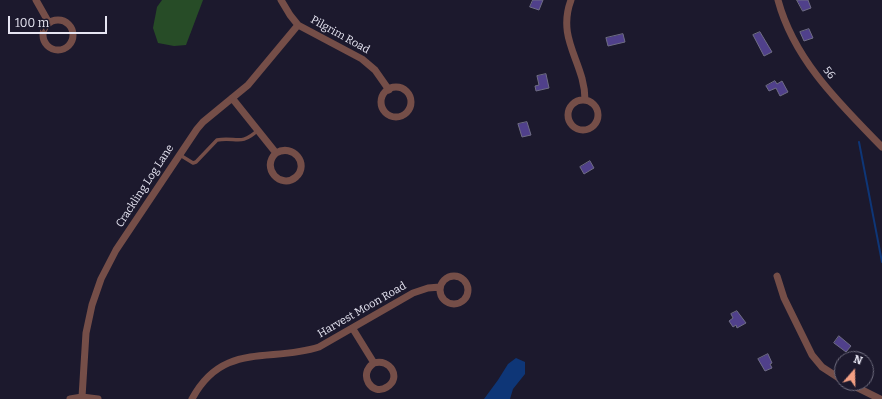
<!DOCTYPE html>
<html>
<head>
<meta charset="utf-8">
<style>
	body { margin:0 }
	#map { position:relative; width:882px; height:399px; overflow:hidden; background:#1c192d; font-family:Bitter,serif }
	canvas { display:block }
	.north { position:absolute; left:834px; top:351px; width:40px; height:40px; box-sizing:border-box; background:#1c192d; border:1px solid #6d6b7c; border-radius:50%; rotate:20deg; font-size:11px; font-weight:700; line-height:16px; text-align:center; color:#e6e5f2 }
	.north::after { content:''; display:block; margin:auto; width:14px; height:18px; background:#f39f83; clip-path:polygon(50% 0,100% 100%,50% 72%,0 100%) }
	.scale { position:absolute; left:8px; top:16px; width:99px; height:18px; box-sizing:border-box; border:2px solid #e6e5f2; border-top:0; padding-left:5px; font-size:12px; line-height:14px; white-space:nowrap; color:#e6e5f2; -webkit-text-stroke:3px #1c192d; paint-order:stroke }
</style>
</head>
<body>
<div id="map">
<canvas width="882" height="399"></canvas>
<div class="north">N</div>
<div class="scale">100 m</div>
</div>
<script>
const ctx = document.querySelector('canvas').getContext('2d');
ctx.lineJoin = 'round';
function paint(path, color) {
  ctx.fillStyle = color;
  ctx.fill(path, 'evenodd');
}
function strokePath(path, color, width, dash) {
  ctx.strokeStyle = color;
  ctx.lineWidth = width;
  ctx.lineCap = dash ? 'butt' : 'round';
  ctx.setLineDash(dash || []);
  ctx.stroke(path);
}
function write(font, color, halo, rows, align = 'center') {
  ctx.font = font + ' Bitter,serif';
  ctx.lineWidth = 3.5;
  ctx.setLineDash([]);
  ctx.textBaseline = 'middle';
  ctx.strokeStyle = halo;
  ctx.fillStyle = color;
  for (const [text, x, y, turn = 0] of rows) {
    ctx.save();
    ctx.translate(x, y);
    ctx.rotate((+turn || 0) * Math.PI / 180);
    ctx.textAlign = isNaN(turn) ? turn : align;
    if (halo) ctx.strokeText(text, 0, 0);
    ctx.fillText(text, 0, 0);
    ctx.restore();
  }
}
paint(new Path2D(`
	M 162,0 L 203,0 L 186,45 L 174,46 L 158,43 L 153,28 L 157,7 Z`), '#274c27');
paint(new Path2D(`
	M 516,358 L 525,362 L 525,374 L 513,389 L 510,399 L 484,399 L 498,380 L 508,364 Z`), '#0e3677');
strokePath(new Path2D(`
	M 859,142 L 882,262`), '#0e3677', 2);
const building = new Path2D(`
	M 533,0 L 543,0 L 539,10 L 530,7 Z
	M 797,0 L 808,0 L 811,8 L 803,11 Z
	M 809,29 L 813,38 L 804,41 L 800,32 Z
	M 760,32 L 772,52 L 764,56 L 753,35 Z
	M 623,34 L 625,42 L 608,46 L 606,38 Z
	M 546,74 L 549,88 L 536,91 L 535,86 L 539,85 L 537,76 Z
	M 775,81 L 777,84 L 782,81 L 788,92 L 780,96 L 776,88 L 769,91 L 766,86 Z
	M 527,122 L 531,135 L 522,137 L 518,124 Z
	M 590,161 L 594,168 L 584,174 L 580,167 Z
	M 737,311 L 746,323 L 737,328 L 736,325 L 733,327 L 729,321 L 733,318 L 731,314 Z
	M 839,336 L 851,346 L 846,352 L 834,343 Z
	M 768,354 L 772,363 L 770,364 L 772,368 L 765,371 L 758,359 Z`);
paint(building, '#50408b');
strokePath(building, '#6f6d85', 1);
strokePath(new Path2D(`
	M 180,155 L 193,163 L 196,162 L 217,140 C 236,136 240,147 258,130`), '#754e48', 3.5);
strokePath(new Path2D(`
	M 36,0 L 49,23
	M 281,0 L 290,15 L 298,25 L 362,59 L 375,70 L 389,90
	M 571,0 C 556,40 585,62 585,100
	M 778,0 C 794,60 840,104 882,147
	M43 35a15 15 0 1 1 30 0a15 15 0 1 1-30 0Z
	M381 102a15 15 0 1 1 30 0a15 15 0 1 1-30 0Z
	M 232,98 L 276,153 C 293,143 310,164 296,177 C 281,190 260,168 276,153
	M568 115a15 15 0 1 1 30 0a15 15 0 1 1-30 0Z
	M 777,276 L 784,298 L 812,355 L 822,367 L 842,380
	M440 290a14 14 0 1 1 28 0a14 14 0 1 1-28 0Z
	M 353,329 L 374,363 C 390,358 402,378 387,387 C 372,397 357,374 374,363
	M 848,383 L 880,399
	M 82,397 L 86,333 L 92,305 L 101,279 L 116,250 L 197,129 L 203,122 L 248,85 L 298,25
	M 70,399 L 82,397 L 98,399
	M 192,399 C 223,341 270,363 319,347 L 413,293 L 428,288 L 440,287`), '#754e48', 7);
write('11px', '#e6e5f2', '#1c192d', [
	["Pilgrim Road",340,35,29],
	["56",829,73,53],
	["Crackling Log Lane",145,186,-57],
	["Harvest Moon Road",362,310,-30]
]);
</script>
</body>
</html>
